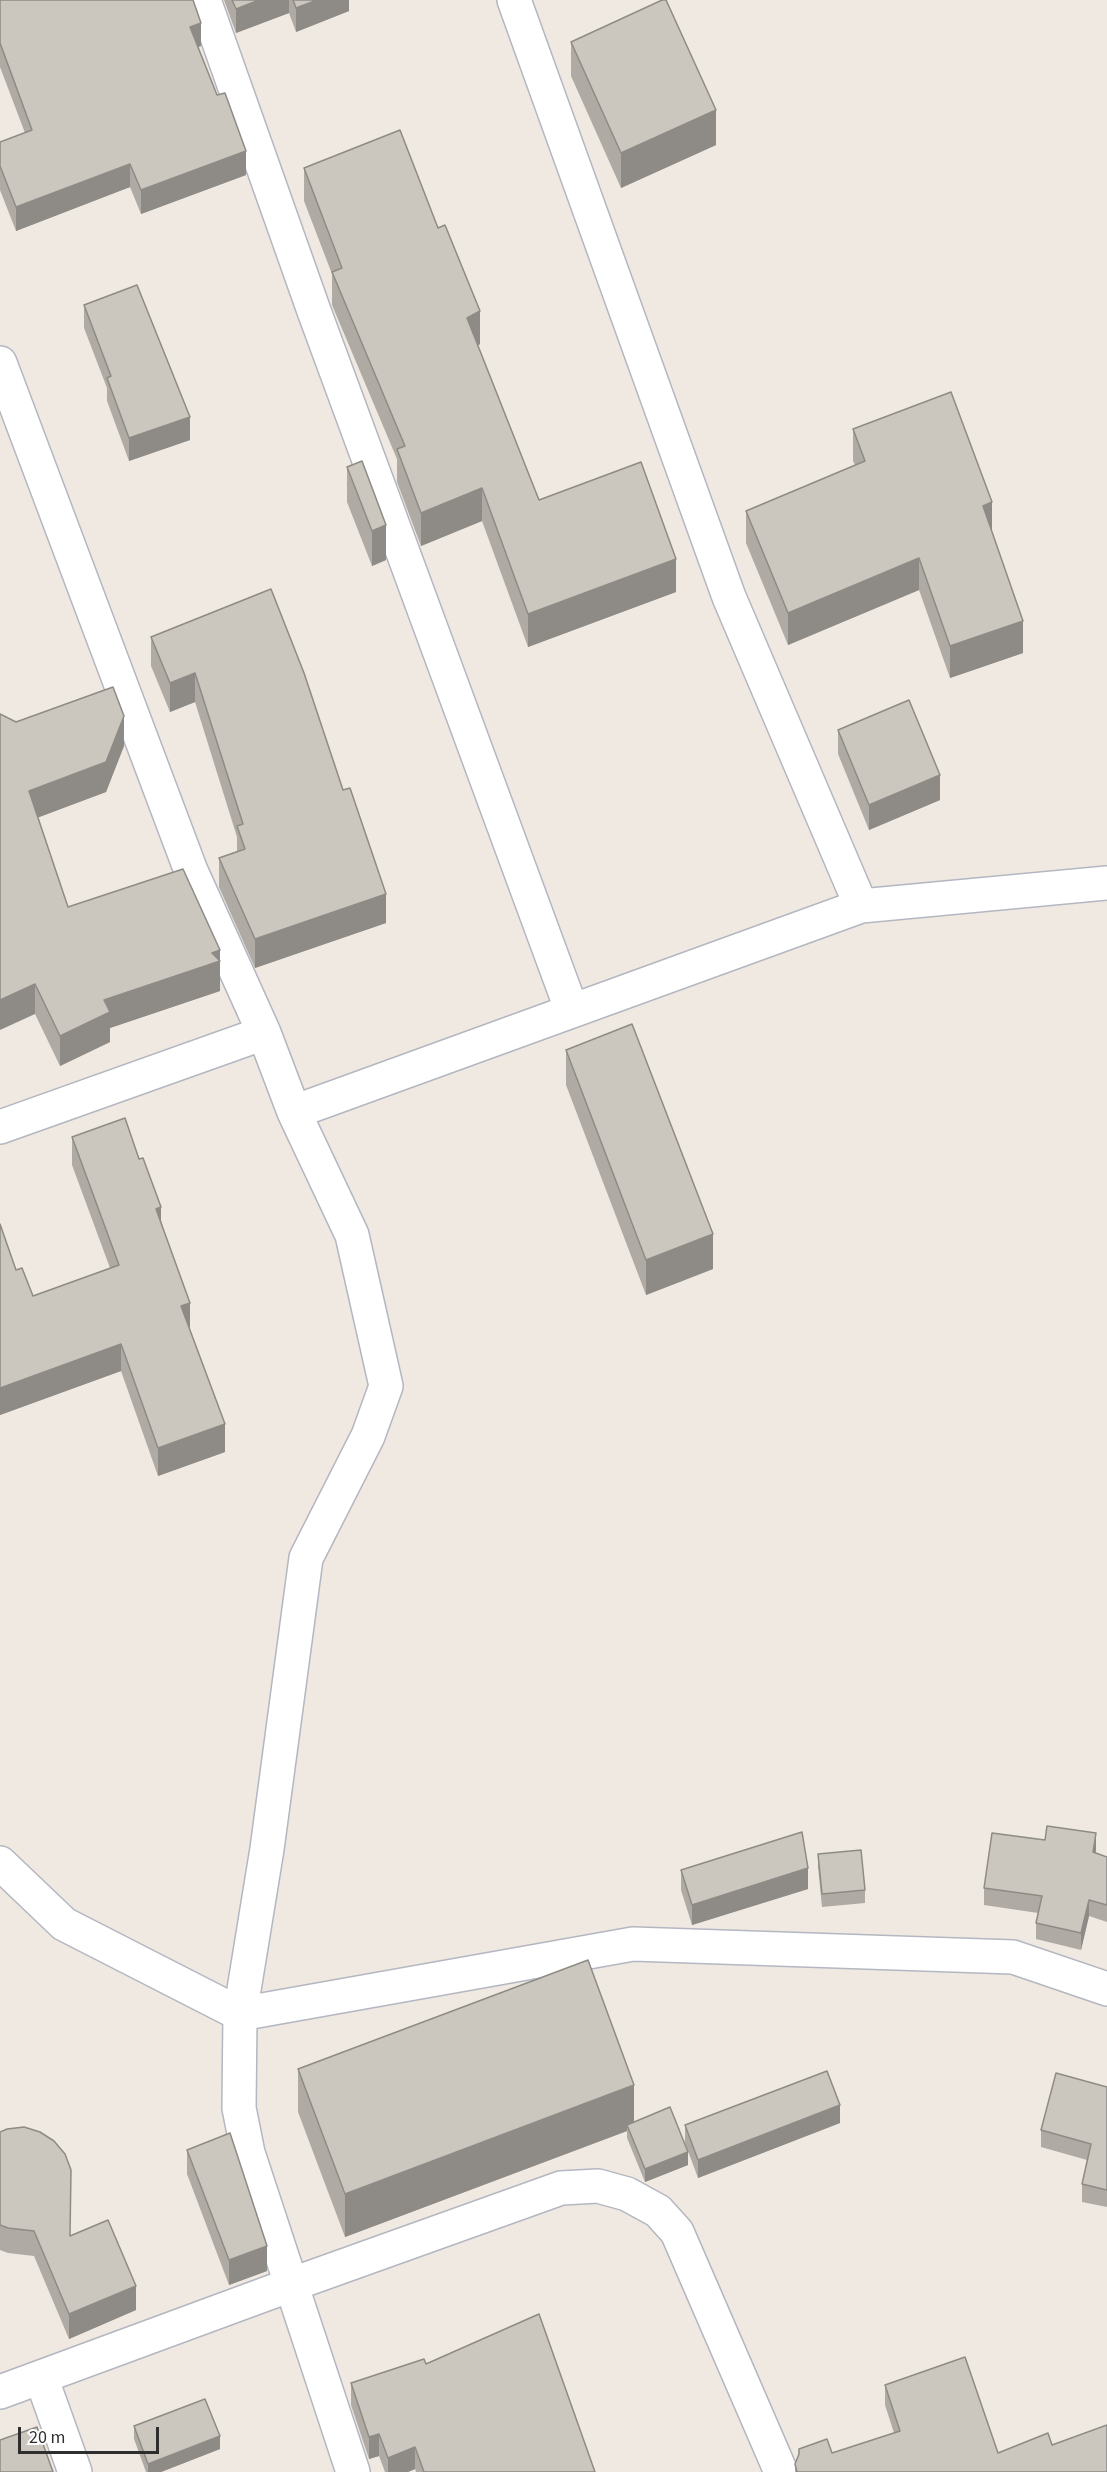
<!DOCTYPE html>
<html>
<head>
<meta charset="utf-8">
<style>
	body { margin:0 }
	#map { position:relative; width:1107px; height:2472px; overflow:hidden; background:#efe9e1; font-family:"Source Sans 3",sans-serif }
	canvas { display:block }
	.scale { position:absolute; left:18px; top:2427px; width:141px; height:27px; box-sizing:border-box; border:3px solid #2e2e2e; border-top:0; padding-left:8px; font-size:18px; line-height:21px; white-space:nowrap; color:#2e2e2e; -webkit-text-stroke:4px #fff; paint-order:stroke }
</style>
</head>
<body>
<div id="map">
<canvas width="1107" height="2472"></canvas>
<div class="scale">20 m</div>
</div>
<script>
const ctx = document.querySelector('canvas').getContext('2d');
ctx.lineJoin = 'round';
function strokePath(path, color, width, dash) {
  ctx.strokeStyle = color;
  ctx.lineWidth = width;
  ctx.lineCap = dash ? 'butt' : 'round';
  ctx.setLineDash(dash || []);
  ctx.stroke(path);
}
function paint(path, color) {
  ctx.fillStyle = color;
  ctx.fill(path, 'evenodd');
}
const minor = new Path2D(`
	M 204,0 L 314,311 L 572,1011
	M 514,0 L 729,597 L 861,906
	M 0,363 L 191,871 L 264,1033 L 294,1112 L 352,1235 L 386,1386 L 368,1436 L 306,1558 L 267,1849 L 240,2014 L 239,2108 L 248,2153 L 353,2472
	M 294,1112 L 861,906 L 1107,883
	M 0,1127 L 264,1033
	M 0,1863 L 64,1924 L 240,2014 L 633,1944 L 1013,1957 L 1107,1989
	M 41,2377 L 75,2472
	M 0,2392 L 293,2284 L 561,2188 L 598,2186 L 627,2194 L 658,2211 L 677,2232 L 781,2472`);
strokePath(minor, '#b4b7c1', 36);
strokePath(minor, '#fff', 33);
paint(new Path2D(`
	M 0,0 L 201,46 L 198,47 L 246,175 L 141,214 L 130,187 L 16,231 L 0,190 L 0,142 L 25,133 L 0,67 Z
	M 224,0 L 349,0 L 349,11 L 296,32 L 289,13 L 236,33 Z
	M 571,42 L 716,145 L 621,188 L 571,76 Z
	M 304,168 L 480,344 L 478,346 L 539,500 L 676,592 L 528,647 L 482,521 L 421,546 L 397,482 L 397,459 L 332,305 L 332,274 L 304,201 Z
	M 84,305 L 190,440 L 129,461 L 107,401 L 107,388 L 84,328 Z
	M 853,429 L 992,532 L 1023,653 L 950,678 L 919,590 L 788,645 L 746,543 L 746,511 L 855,465 L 853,461 Z
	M 347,467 L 386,560 L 372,566 L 347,502 Z
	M 271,589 L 386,923 L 255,968 L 219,887 L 219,858 L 237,851 L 237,837 L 195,702 L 170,712 L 151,666 L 151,637 Z
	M 16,722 L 124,746 L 106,792 L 38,817 L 68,907 L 220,950 L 220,991 L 110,1028 L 110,1042 L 60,1066 L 35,1014 Z
	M 838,730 L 940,800 L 869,830 L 838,754 Z
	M 566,1050 L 713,1269 L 646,1295 L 566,1085 Z
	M 72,1137 L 161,1220 L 190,1330 L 225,1452 L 158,1476 L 121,1371 L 0,1415 L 0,1224 L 16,1270 L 33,1296 L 110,1268 L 72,1165 Z
	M 1096,1850 L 1095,1853 L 1107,1857 L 1107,1922 L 1089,1916 L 1081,1950 L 1036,1939 L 1036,1923 L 1038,1913 L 984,1905 L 984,1888 Z
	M 818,1854 L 865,1890 L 865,1903 L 822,1907 L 818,1867 Z
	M 681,1870 L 808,1889 L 692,1925 L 681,1890 Z
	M 298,2069 L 634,2122 L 688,2165 L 645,2182 L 627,2138 L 627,2131 L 345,2237 L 298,2112 Z
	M 1107,2087 L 1107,2207 L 1082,2202 L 1082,2184 L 1087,2160 L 1041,2147 L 1041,2130 Z
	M 840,2123 L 698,2178 L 685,2143 L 685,2125 Z
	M 0,2132 L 70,2236 L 136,2310 L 69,2339 L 34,2256 L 8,2253 L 0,2250 Z
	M 187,2150 L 267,2271 L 229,2285 L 187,2174 Z
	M 426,2364 L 595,2472 L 416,2472 L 415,2469 L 408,2472 L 385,2472 L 379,2456 L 369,2459 L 351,2405 L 351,2383 Z
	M 885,2385 L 998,2453 L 1052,2445 L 1107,2472 L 795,2472 L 795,2464 L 832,2453 L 894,2433 L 885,2405 Z
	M 134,2426 L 220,2449 L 161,2472 L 146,2472 L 134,2439 Z`), '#afaba4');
paint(new Path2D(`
	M 259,0 L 289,0 L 289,13 L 236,33 L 236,9 Z
	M 317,0 L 349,0 L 349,11 L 296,32 L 296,8 Z
	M 201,23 L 201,46 L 190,50 L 190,27 Z
	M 716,110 L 716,145 L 621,188 L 621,153 Z
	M 246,151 L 246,175 L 141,214 L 141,190 Z
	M 130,164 L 130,187 L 16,231 L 16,207 Z
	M 480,311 L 480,344 L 467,351 L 467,318 Z
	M 190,417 L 190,440 L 129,461 L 129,438 Z
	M 482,488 L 482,521 L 421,546 L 421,513 Z
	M 992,502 L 992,535 L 983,506 Z
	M 386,525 L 386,560 L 372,566 L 372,531 Z
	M 919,558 L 919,590 L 788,645 L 788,613 Z
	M 676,559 L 676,592 L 528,647 L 528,614 Z
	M 1023,621 L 1023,653 L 950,678 L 950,646 Z
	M 195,673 L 195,702 L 170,712 L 170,683 Z
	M 124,716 L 124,746 L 106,792 L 29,821 L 29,791 Z
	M 940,775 L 940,800 L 869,830 L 869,805 Z
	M 386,894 L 386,923 L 255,968 L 255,939 Z
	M 220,950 L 220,991 L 110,1028 L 110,1042 L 60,1066 L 60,1036 L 104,1000 Z
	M 35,984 L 35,1014 L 0,1030 L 0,1000 Z
	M 161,1207 L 161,1235 L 156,1209 Z
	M 713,1234 L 713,1269 L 646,1295 L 646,1260 Z
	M 190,1303 L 190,1331 L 181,1306 Z
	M 121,1344 L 121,1371 L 0,1415 L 0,1388 Z
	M 225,1424 L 225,1452 L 158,1476 L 158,1448 Z
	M 1096,1833 L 1096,1850 L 1093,1869 L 1093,1852 Z
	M 808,1868 L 808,1889 L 692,1925 L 692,1905 Z
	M 1089,1900 L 1089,1916 L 1081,1950 L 1081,1933 Z
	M 634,2085 L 634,2128 L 627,2125 L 627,2131 L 345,2237 L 345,2194 Z
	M 840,2105 L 840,2123 L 698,2178 L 698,2160 Z
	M 688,2152 L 688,2165 L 645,2182 L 645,2169 Z
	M 267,2246 L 267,2271 L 229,2285 L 229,2260 Z
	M 136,2286 L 136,2310 L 69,2339 L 69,2314 Z
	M 379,2434 L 379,2456 L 369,2459 L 369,2437 Z
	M 220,2436 L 220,2449 L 161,2472 L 148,2472 L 148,2464 Z
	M 415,2447 L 415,2469 L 408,2472 L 388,2472 L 388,2458 Z`), '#8e8b86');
const building = new Path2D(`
	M 0,0 L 193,0 L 201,23 L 190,27 L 217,95 L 225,93 L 246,151 L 141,190 L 130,164 L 16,207 L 0,166 L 0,142 L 32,130 L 0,43 Z
	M 232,0 L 259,0 L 236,9 Z
	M 293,0 L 317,0 L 296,8 Z
	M 662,0 L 666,0 L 716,110 L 621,153 L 571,42 Z
	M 400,130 L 438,228 L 445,225 L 480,311 L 467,318 L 539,500 L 641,462 L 676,559 L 528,614 L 482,488 L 421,513 L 397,449 L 405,446 L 332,272 L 342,268 L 304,168 Z
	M 137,285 L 190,417 L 129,438 L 107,378 L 111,376 L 84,305 Z
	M 951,392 L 992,502 L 983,506 L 1023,621 L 950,646 L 919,558 L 788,613 L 746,511 L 865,461 L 853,429 Z
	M 362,461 L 386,525 L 372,531 L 347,467 Z
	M 271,589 L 304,673 L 343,790 L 350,788 L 386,894 L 255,939 L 219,858 L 245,849 L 237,826 L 243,824 L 195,673 L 170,683 L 151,637 Z
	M 113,687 L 124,716 L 106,762 L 29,791 L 68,907 L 183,869 L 220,950 L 212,953 L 220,961 L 104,1000 L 110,1012 L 60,1036 L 35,984 L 0,1000 L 0,714 L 16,722 Z
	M 909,700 L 940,775 L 869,805 L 838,730 Z
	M 632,1024 L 713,1234 L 646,1260 L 566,1050 Z
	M 125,1118 L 139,1159 L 143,1158 L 161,1207 L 156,1209 L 190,1303 L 181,1306 L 225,1424 L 158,1448 L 121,1344 L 0,1388 L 0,1224 L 16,1270 L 22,1268 L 33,1296 L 119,1265 L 72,1137 Z
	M 1047,1826 L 1096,1833 L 1093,1852 L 1107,1857 L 1107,1905 L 1089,1900 L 1081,1933 L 1036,1923 L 1042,1896 L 984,1888 L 992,1833 L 1045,1840 Z
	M 802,1832 L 808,1868 L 692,1905 L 681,1870 Z
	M 861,1850 L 865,1890 L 822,1894 L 818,1854 Z
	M 588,1960 L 634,2085 L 345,2194 L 298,2069 Z
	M 827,2071 L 840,2105 L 698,2160 L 685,2125 Z
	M 1056,2073 L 1107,2087 L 1107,2190 L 1082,2184 L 1091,2144 L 1041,2130 Z
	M 670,2107 L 688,2152 L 645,2169 L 627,2125 Z
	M 24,2127 L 40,2132 L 54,2141 L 65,2154 L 71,2170 L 70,2236 L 108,2220 L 136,2286 L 69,2314 L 34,2231 L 8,2228 L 0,2225 L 0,2132 L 7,2129 Z
	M 230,2133 L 267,2246 L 229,2260 L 187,2150 Z
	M 539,2314 L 595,2472 L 424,2472 L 415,2447 L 388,2458 L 379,2434 L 369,2437 L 351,2383 L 424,2359 L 426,2364 Z
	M 965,2357 L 998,2453 L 1048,2433 L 1052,2445 L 1107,2425 L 1107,2472 L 797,2472 L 795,2464 L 799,2454 L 799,2449 L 827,2439 L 832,2453 L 900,2431 L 885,2385 Z
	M 205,2399 L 220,2436 L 148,2464 L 134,2426 Z
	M 37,2427 L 53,2472 L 0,2472 L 0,2440 Z`);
paint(building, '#cbc7bf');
strokePath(building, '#8e8b86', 1.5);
</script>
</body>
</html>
